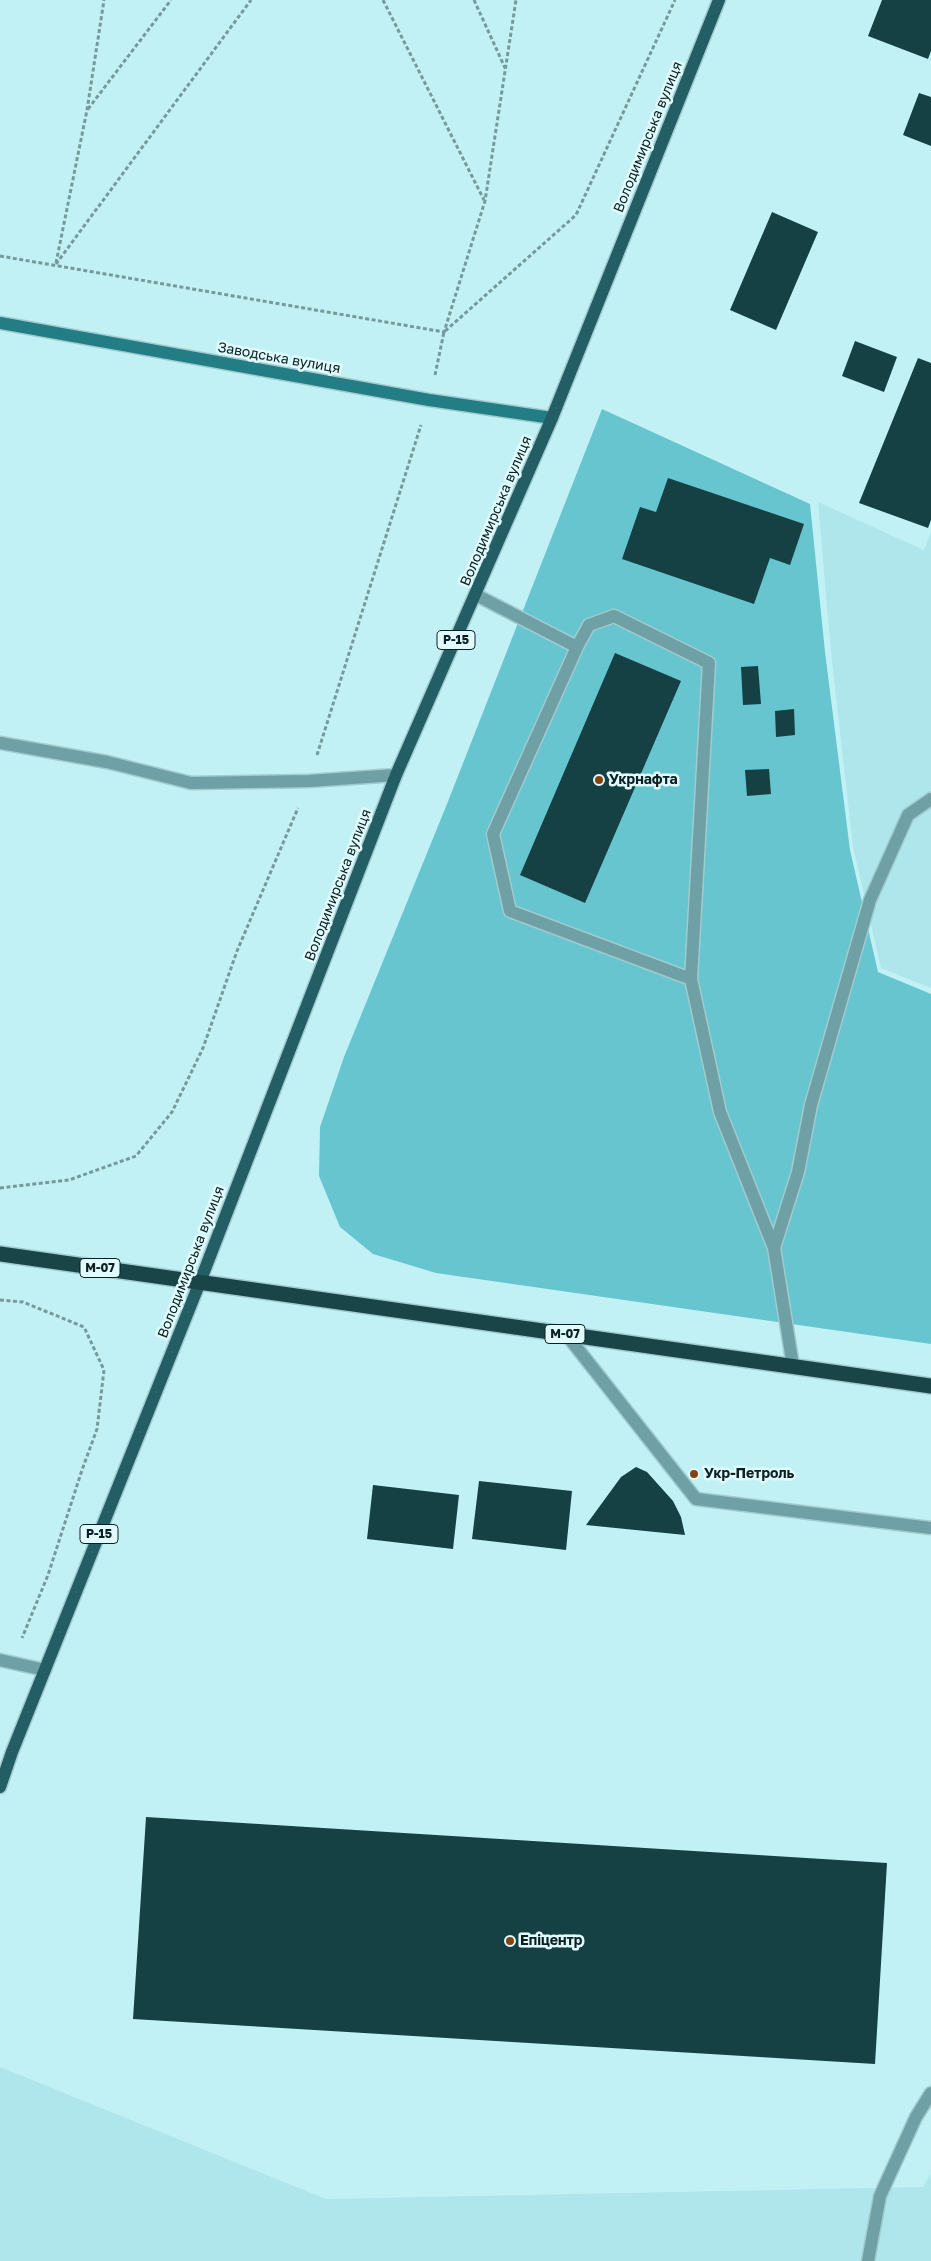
<!DOCTYPE html>
<html>
<head>
<meta charset="utf-8">
<style>
	body { margin:0 }
	canvas { display:block; background:#c2f1f5 }
</style>
</head>
<body>
<canvas width="931" height="2261"></canvas>
<script>
const ctx = document.querySelector('canvas').getContext('2d');
ctx.lineJoin = 'round';
function paint(path, color) {
  ctx.fillStyle = color;
  ctx.fill(path, 'evenodd');
}
function strokePath(path, color, width, dash) {
  ctx.strokeStyle = color;
  ctx.lineWidth = width;
  ctx.lineCap = dash ? 'butt' : 'round';
  ctx.setLineDash(dash || []);
  ctx.stroke(path);
}
function write(font, color, halo, rows, align = 'center') {
  ctx.font = font + ' "Golos Text",sans-serif';
  ctx.lineWidth = 5;
  ctx.setLineDash([]);
  ctx.textBaseline = 'middle';
  ctx.strokeStyle = halo;
  ctx.fillStyle = color;
  for (const [text, x, y, turn = 0] of rows) {
    ctx.save();
    ctx.translate(x, y);
    ctx.rotate((+turn || 0) * Math.PI / 180);
    ctx.textAlign = isNaN(turn) ? turn : align;
    if (halo) ctx.strokeText(text, 0, 0);
    ctx.fillText(text, 0, 0);
    ctx.restore();
  }
}
paint(new Path2D(`
	M 818,502 L 924,550 L 931,532 L 931,988 L 881,968 L 853,847 L 831,652 Z
	M 0,2067 L 326,2199 L 923,2187 L 931,2173 L 931,2261 L 0,2261 Z`), '#aee6eb');
paint(new Path2D(`
	M 602,409 L 810,504 L 825,652 L 850,850 L 878,972 L 931,994 L 931,1344 L 436,1273 L 373,1254 L 340,1227 L 319,1176 L 320,1127 L 344,1057 L 447,804 Z`), '#66c5ce');
paint(new Path2D(`
	M 882,0 L 931,0 L 931,51 L 928,59 L 868,36 Z
	M 919,93 L 931,97 L 931,146 L 903,135 Z
	M 772,212 L 818,232 L 776,330 L 730,310 Z
	M 855,341 L 897,357 L 884,392 L 842,376 Z
	M 918,358 L 931,363 L 931,520 L 928,528 L 859,503 Z
	M 668,478 L 804,524 L 790,565 L 770,558 L 754,604 L 622,559 L 640,507 L 656,512 Z
	M 615,653 L 681,681 L 585,903 L 520,875 Z
	M 758,666 L 761,704 L 743,705 L 741,667 Z
	M 794,709 L 795,735 L 776,737 L 775,711 Z
	M 769,769 L 771,794 L 747,796 L 745,770 Z
	M 636,1467 L 647,1472 L 673,1501 L 681,1517 L 685,1535 L 586,1525 L 621,1477 Z
	M 479,1481 L 572,1491 L 566,1550 L 472,1539 Z
	M 373,1485 L 459,1495 L 453,1549 L 367,1539 Z
	M 146,1817 L 887,1863 L 875,2064 L 133,2019 Z`), '#154145');
const lane = new Path2D(`
	M 476,595 L 577,647 L 589,625 L 614,616 L 709,663 L 691,979 L 720,1112 L 774,1248 L 793,1366
	M 577,647 L 493,834 L 510,911 L 691,979
	M 0,743 L 107,762 L 191,783 L 309,781 L 396,775
	M 774,1248 L 798,1172 L 811,1105 L 870,900 L 908,815 L 931,799
	M 566,1334 L 696,1499 L 931,1528
	M 0,1660 L 45,1670
	M 868,2261 L 880,2196 L 916,2117 L 931,2093`);
const secondary = new Path2D(`
	M 0,323 L 429,400 L 552,418`);
const primary = new Path2D(`
	M 0,1787 L 12,1752 L 200,1282 L 396,775 L 552,418 L 719,0`);
const highway = new Path2D(`
	M 0,1254 L 931,1386`);
strokePath(lane, '#a1cbcf', 15);
strokePath(secondary, '#a1cbcf', 15);
strokePath(primary, '#a1cbcf', 15);
strokePath(highway, '#a1cbcf', 18);
strokePath(new Path2D(`
	M 383,0 L 484,200
	M 474,0 L 506,70
	M 88,109 L 171,0
	M 0,256 L 444,332 L 485,201 L 516,0
	M 56,263 L 87,110 L 104,0
	M 56,264 L 251,0
	M 435,375 L 444,332 L 576,215 L 675,0
	M 317,755 L 421,425
	M 0,1188 L 69,1180 L 136,1156 L 172,1112 L 203,1048 L 237,951 L 298,808
	M 0,1300 L 23,1302 L 84,1327 L 104,1370 L 97,1429 L 82,1470 L 48,1575 L 22,1638`), '#76999c', 3, [4, 2.5]);
strokePath(lane, '#6ea0a5', 12);
strokePath(secondary, '#237d85', 12);
strokePath(primary, '#225e64', 12);
strokePath(highway, '#194549', 15);
for (const [x, y, r, color] of [
	[599,780,5,"#85440f"],
	[694,1474,5,"#85440f"],
	[510,1941,5,"#85440f"]
]) {
  const dot = new Path2D();
  dot.arc(x, y, r, 0, 2 * Math.PI);
  ctx.fillStyle = color;
  ctx.fill(dot);
  strokePath(dot, '#dffbfd', 2);
}
for (const [x, y, w] of [
	[456,640,38],
	[100,1268,40],
	[565,1334,40],
	[99,1534,38]
]) {
  const box = new Path2D();
  box.roundRect(x - w / 2, y - 9.5, w, 19, 4);
  ctx.fillStyle = '#dffbfd';
  ctx.fill(box);
  strokePath(box, '#0d1f20', 1);
}
write('bold 12px', '#0d1f20', null, [
	["Р-15",456,640],
	["М-07",100,1268],
	["М-07",565,1334],
	["Р-15",99,1534]
]);
write('14px', '#0d1f20', '#dffbfd', [
	["Володимирська вулиця",648,137,-68],
	["Заводська вулиця",279,358,10],
	["Володимирська вулиця",496,511,-67],
	["Володимирська вулиця",338,885,-69],
	["Володимирська вулиця",191,1262,-69]
]);
write('bold 14px', '#0d1f20', '#dffbfd', [
	["Укрнафта",609,780],
	["Укр-Петроль",704,1474],
	["Епіцентр",520,1941]
], 'left');
</script>
</body>
</html>
